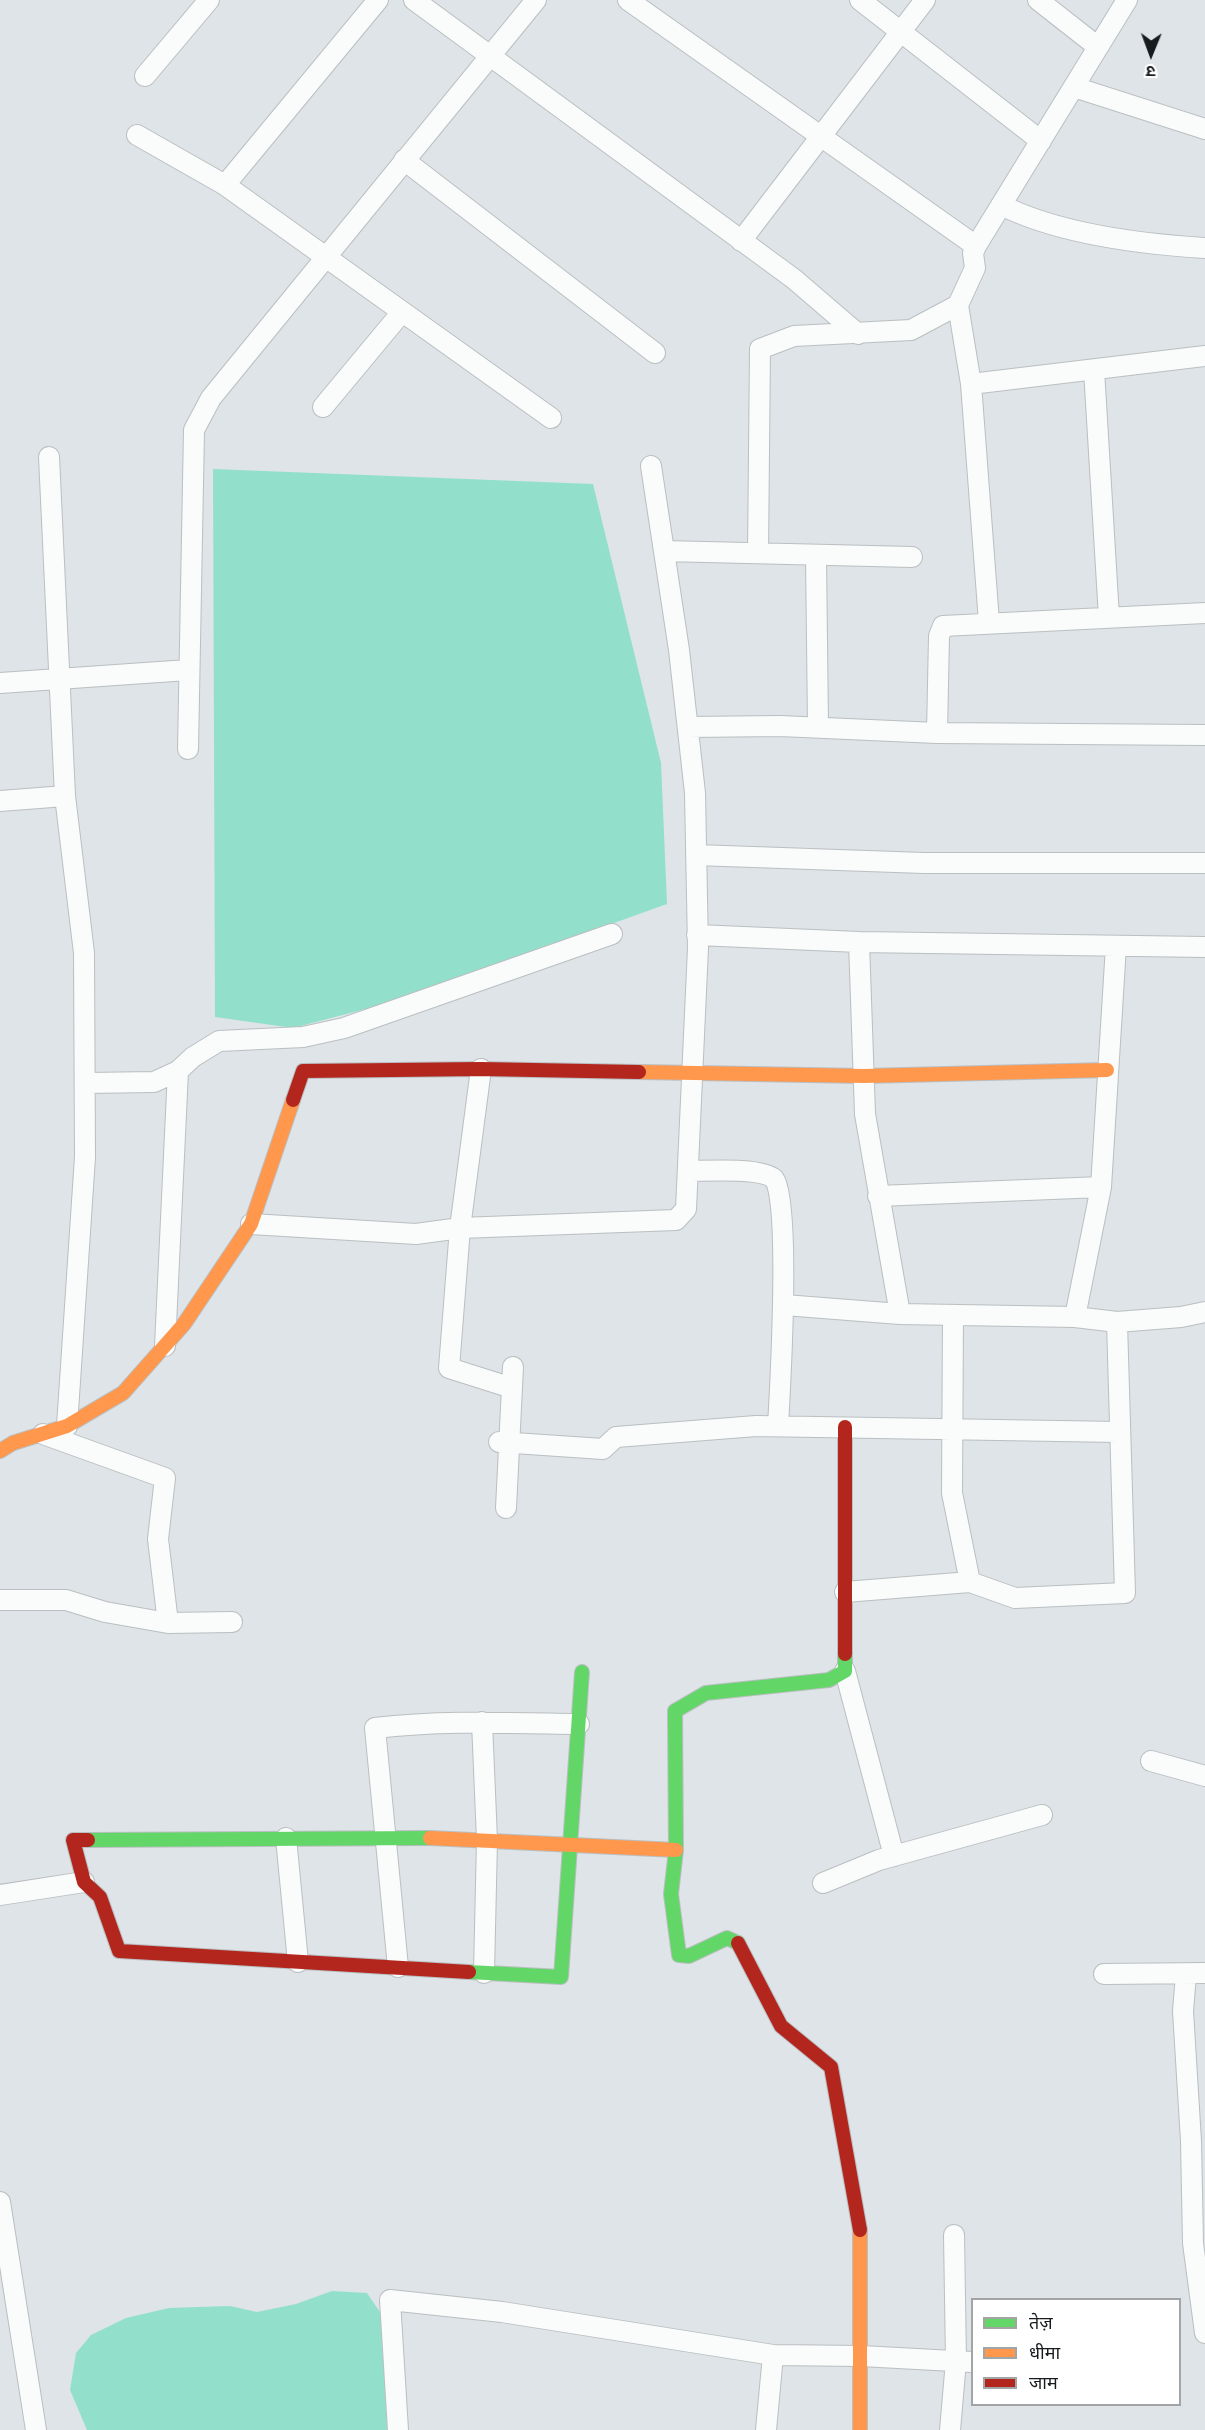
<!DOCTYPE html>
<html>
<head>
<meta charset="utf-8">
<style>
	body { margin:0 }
	#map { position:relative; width:1205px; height:2430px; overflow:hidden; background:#dee4e7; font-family:Barlow,"Noto Sans Devanagari",sans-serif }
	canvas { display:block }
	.legend { position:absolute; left:971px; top:2298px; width:210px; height:108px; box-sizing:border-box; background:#fff; border:2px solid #a2a4a5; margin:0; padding:8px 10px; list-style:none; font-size:18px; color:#171b1d }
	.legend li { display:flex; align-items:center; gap:12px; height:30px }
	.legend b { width:30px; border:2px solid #a2a4a5 }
	.north { position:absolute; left:1121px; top:24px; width:60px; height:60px; -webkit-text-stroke:4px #fff; paint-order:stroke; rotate:181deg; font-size:16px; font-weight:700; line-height:24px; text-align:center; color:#171b1d }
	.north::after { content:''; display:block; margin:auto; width:21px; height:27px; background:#171b1d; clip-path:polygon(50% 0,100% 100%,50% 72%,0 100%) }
</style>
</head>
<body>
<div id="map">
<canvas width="1205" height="2430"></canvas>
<ul class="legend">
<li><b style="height:8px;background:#63d668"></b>तेज़</li>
<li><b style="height:8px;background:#ff974d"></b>धीमा</li>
<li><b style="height:8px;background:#b3261e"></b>जाम</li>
</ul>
<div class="north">उ</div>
</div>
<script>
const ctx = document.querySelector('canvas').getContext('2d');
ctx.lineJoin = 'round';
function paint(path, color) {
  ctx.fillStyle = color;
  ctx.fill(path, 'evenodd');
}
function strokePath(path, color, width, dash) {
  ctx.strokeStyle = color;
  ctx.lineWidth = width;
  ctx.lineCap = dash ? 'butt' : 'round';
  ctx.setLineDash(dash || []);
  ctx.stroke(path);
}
paint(new Path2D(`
	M 213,469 L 593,484 L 661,763 L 667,904 L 396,1001 L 293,1028 L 215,1017 Z
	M 332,2291 L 367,2293 L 394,2333 L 408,2423 L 398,2430 L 87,2430 L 70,2390 L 76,2353 L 91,2335 L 126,2318 L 169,2308 L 230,2306 L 257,2312 L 296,2304 Z`), '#92e0cb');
const street = new Path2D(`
	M 414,0 L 794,279 L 858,334
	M 628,0 L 976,246
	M 860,0 L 1041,141
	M 1038,0 L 1098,47
	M 145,76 L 209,0
	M 1074,87 L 1205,129
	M 137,135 L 225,185 L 551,418
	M 404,160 L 655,353
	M 225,185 L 378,0
	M 1001,205 C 1059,234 1140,244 1205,248
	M 741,241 L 925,0
	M 958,305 L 971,384 L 989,622
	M 1094,370 L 1109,617
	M 971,384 L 1205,356
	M 323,407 L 402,312
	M 49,457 L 65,796 L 84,953 L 85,1157 L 67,1426
	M 664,551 L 912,557
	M 758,553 L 760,349 L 794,336 L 911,330 L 958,305 L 975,268 L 973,253 L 976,246 L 1127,0
	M 816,555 L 818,727
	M 0,683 L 188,670
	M 688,727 L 780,726 L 937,733 L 1205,735
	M 937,733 L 939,636 L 943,626 L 1205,613
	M 188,749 L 194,430 L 211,398 L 536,0
	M 0,801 L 65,796
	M 696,855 L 924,863 L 1205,863
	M 697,935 L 859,942 L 1205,947
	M 859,942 L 865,1114 L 900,1314
	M 481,1069 L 460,1228 L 449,1368 L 512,1388
	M 87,1083 L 154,1082 L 178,1071 L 193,1057 L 219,1041 L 303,1037 L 344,1028 L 612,934
	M 688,1171 C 705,1171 762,1167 774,1179 C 791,1197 780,1391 778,1426
	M 878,1196 L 1101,1187
	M 251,1224 L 416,1234 L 460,1228 L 676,1220 L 686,1209 L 698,948 L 695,793 L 679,650 L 651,466
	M 784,1305 L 900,1314 L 1075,1317 L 1117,1322 L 1181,1317 L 1205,1312
	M 953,1315 L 952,1493 L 970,1582
	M 1075,1317 L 1101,1187 L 1116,946
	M 165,1346 L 178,1071
	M 43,1434 L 165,1478 L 158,1539 L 168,1623
	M 499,1442 L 603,1449 L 616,1437 L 756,1426 L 1119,1432
	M 506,1508 L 513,1367
	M 845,1592 L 970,1582 L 1015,1598 L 1125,1593 L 1117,1322
	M 0,1600 L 66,1600 L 105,1612 L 168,1623 L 232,1622
	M 845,1671 L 894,1856
	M 482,1722 L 487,1840 L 484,1973
	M 1151,1761 L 1205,1776
	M 286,1838 L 298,1962
	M 823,1883 L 879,1860 L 1042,1815
	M 0,1895 L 84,1882
	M 398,1967 L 375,1728 C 442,1720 511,1723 579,1724
	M 1104,1974 L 1205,1973
	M 1186,1975 L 1183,2011 L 1191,2141 L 1193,2243 L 1205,2333
	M 0,2202 L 36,2430
	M 773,2355 L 861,2356 L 972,2362
	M 398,2430 L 390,2300 L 502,2312 L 773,2355 L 766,2430
	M 950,2430 L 956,2361 L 954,2235`);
const fast = new Path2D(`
	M 88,1840 L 430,1838
	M 738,1943 L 727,1938 L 689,1956 L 679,1955 L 671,1894 L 676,1850 L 675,1711 L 706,1693 L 829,1680 L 845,1671 L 845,1654
	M 469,1972 L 561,1977 L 582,1672`);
const slow = new Path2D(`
	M 639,1072 L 864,1076 L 1107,1070
	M 0,1451 L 13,1443 L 67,1426 L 123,1393 L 184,1324 L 251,1224 L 293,1100
	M 430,1838 L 676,1850
	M 860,2230 L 860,2430`);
const jam = new Path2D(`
	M 293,1100 L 303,1071 L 481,1069 L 639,1072
	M 845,1427 L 845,1654
	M 88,1840 L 73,1840 L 84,1882 L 100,1897 L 119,1951 L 469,1972
	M 738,1943 L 781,2026 L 831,2067 L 860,2230`);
strokePath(street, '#babfc1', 22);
strokePath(fast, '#babfc1', 16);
strokePath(slow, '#babfc1', 16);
strokePath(jam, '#babfc1', 16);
strokePath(street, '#fafbfb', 20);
strokePath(fast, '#63d668', 14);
strokePath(slow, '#ff974d', 14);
strokePath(jam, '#b3261e', 14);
</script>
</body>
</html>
